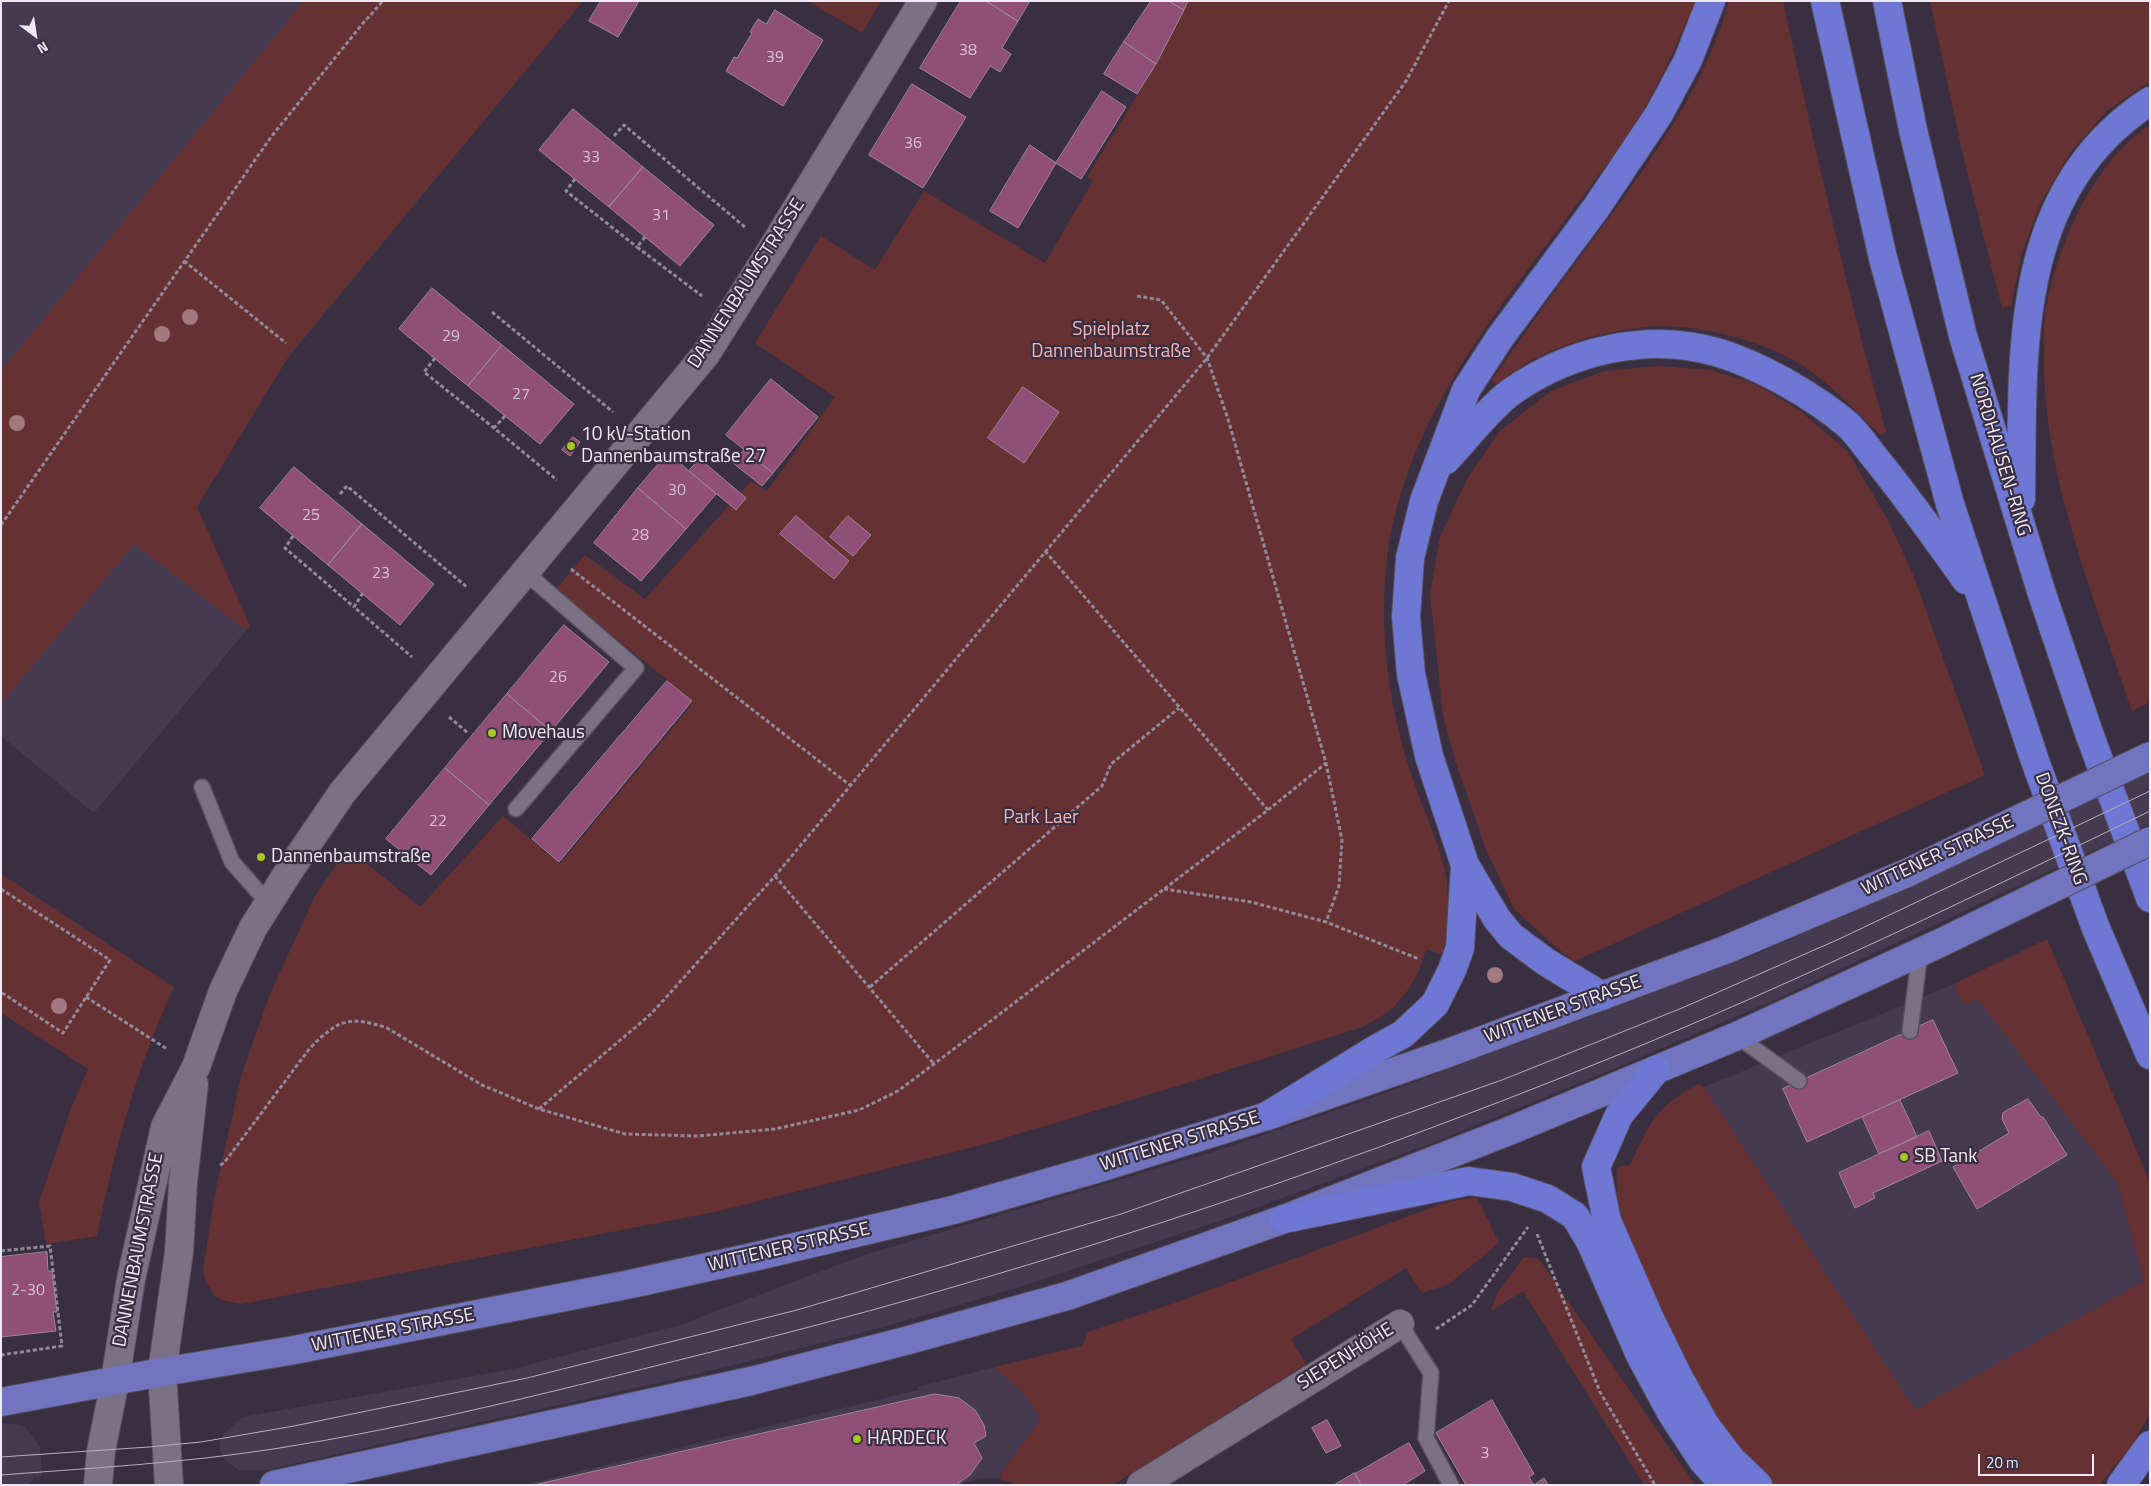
<!DOCTYPE html>
<html>
<head>
<meta charset="utf-8">
<style>
	body { margin:0 }
	#map { position:relative; width:2151px; height:1486px; overflow:hidden; background:#392f41; font-family:"Titillium Web",sans-serif }
	canvas { display:block }
	.frame { position:absolute; inset:0; border:2px solid #efe9f5; pointer-events:none }
	.north { position:absolute; left:10px; top:10px; width:50px; height:50px; -webkit-text-stroke:4px #392f41; paint-order:stroke; rotate:149deg; font-size:14px; font-weight:700; line-height:20px; text-align:center; color:#efe9f5 }
	.north::after { content:''; display:block; margin:auto; width:18px; height:22px; background:#efe9f5; clip-path:polygon(50% 0,100% 100%,50% 72%,0 100%) }
	.scale { position:absolute; left:1978px; top:1454px; width:116px; height:22px; box-sizing:border-box; border:2px solid #efe9f5; border-top:0; padding-left:6px; font-size:15px; line-height:18px; white-space:nowrap; color:#efe9f5; -webkit-text-stroke:4px #392f41; paint-order:stroke }
</style>
</head>
<body>
<div id="map">
<canvas width="2151" height="1486"></canvas>
<div class="frame"></div>
<div class="north">N</div>
<div class="scale">20 m</div>
</div>
<script>
const ctx = document.querySelector('canvas').getContext('2d');
ctx.lineJoin = 'round';
function paint(path, color) {
  ctx.fillStyle = color;
  ctx.fill(path, 'evenodd');
}
function strokePath(path, color, width, dash) {
  ctx.strokeStyle = color;
  ctx.lineWidth = width;
  ctx.lineCap = dash ? 'butt' : 'round';
  ctx.setLineDash(dash || []);
  ctx.stroke(path);
}
function write(font, color, halo, rows, align = 'center') {
  ctx.font = font + ' "Titillium Web",sans-serif';
  ctx.lineWidth = 4.5;
  ctx.setLineDash([]);
  ctx.textBaseline = 'middle';
  ctx.strokeStyle = halo;
  ctx.fillStyle = color;
  for (const [text, x, y, turn = 0] of rows) {
    ctx.save();
    ctx.translate(x, y);
    ctx.rotate((+turn || 0) * Math.PI / 180);
    ctx.textAlign = isNaN(turn) ? turn : align;
    if (halo) ctx.strokeText(text, 0, 0);
    ctx.fillText(text, 0, 0);
    ctx.restore();
  }
}
paint(new Path2D(`
	M 1,1 L 583,1 L 143,533 L 250,626 L 94,813 L 1,736 Z
	M 2150,773 L 2150,824 L 1770,1002 L 1597,1076 L 1427,1145 L 1228,1218 L 1026,1285 L 877,1329 L 689,1376 L 265,1470 L 239,1470 L 225,1460 L 220,1451 L 220,1443 L 224,1433 L 243,1417 L 513,1369 L 680,1325 L 864,1255 L 1210,1153 L 1369,1099 L 1755,955 L 1896,892 Z
	M 1954,984 L 1964,1005 L 1978,998 L 2117,1182 L 2144,1281 L 1915,1411 L 1704,1087 Z
	M 994,1367 L 1025,1394 L 1041,1418 L 998,1478 L 979,1478 L 959,1485 L 523,1485 L 918,1390 L 918,1387 Z
	M 1,1423 L 16,1424 L 26,1428 L 40,1447 L 42,1476 L 33,1477 L 33,1481 L 27,1485 L 1,1485 Z`), '#463a50');
paint(new Path2D(`
	M 304,1 L 583,1 L 290,354 L 197,507 L 250,626 L 246,630 L 134,544 L 1,704 L 1,371 Z
	M 808,1 L 881,1 L 862,33 Z
	M 1188,1 L 1695,1 C 1679,40 1662,79 1640,115 C 1549,258 1410,382 1387,558 C 1378,633 1389,711 1414,782 C 1424,813 1440,843 1446,876 C 1450,903 1447,929 1443,955 L 1426,949 L 1419,971 L 1408,990 L 1393,1008 L 1379,1018 L 1362,1027 L 1184,1084 L 985,1144 L 719,1211 L 242,1304 L 221,1300 L 214,1295 L 205,1279 L 203,1270 L 215,1193 L 242,1073 L 270,994 L 315,896 L 348,848 L 420,907 L 503,816 L 560,864 L 694,702 L 556,589 L 585,555 L 645,599 L 751,481 L 767,491 L 835,397 L 755,343 L 821,236 L 875,270 L 924,191 L 1045,263 L 1093,181 L 1087,177 L 1156,65 Z
	M 1729,1 L 1783,1 C 1814,146 1847,289 1886,432 L 1880,435 C 1854,409 1828,381 1797,362 C 1757,339 1689,322 1643,327 C 1609,331 1575,340 1544,354 C 1527,361 1511,374 1496,384 L 1492,380 C 1522,337 1552,294 1583,253 C 1639,177 1704,93 1729,1 Z
	M 1930,1 L 2150,1 L 2150,81 L 2107,111 L 2070,153 L 2041,202 L 2022,252 L 2011,306 L 2002,308 L 1962,151 Z
	M 2150,124 L 2150,702 L 2132,711 C 2095,598 2043,478 2044,357 C 2045,344 2043,329 2045,315 C 2054,261 2075,207 2109,163 C 2119,149 2136,136 2150,124 Z
	M 1659,366 L 1710,370 L 1755,384 L 1799,410 L 1847,451 L 1888,520 L 1914,577 L 1985,775 L 1573,962 L 1514,909 L 1485,847 L 1456,763 L 1443,716 L 1430,593 L 1440,537 L 1467,479 L 1500,431 L 1551,391 L 1604,371 Z
	M 1,874 L 174,987 C 136,1069 115,1148 97,1236 L 46,1244 L 39,1202 L 72,1106 L 88,1069 L 1,1013 Z
	M 2047,939 L 2150,1182 L 2150,1414 L 2130,1448 L 2099,1485 L 1772,1485 L 1739,1454 L 1687,1370 L 1618,1214 L 1617,1167 L 1630,1165 C 1650,1123 1656,1106 1699,1084 L 1704,1087 L 1915,1410 L 2144,1281 L 2117,1182 L 1978,999 L 1964,1005 L 1954,984 Z
	M 1477,1198 L 1499,1243 L 1449,1284 L 1422,1293 L 1406,1268 L 1291,1339 L 1306,1364 L 1119,1481 L 1111,1485 L 1017,1485 L 998,1478 L 1041,1418 L 1025,1394 L 994,1367 L 1082,1346 L 1088,1332 L 1172,1304 L 1441,1204 L 1464,1199 Z
	M 1524,1257 L 1539,1259 L 1695,1485 L 1644,1485 L 1523,1291 L 1491,1311 L 1497,1293 Z`), '#663133');
const building = new Path2D(`
	M 601,1 L 639,1 L 618,37 L 589,21 Z
	M 961,1 L 986,1 L 1018,21 L 1002,48 L 1011,54 L 1000,72 L 990,66 L 970,98 L 920,68 Z
	M 986,1 L 1030,1 L 1018,21 Z
	M 1151,1 L 1169,1 L 1184,10 L 1156,64 L 1124,42 Z
	M 1169,1 L 1188,1 L 1184,10 Z
	M 775,10 L 823,40 L 783,106 L 726,71 L 734,57 L 737,58 L 752,33 L 750,32 L 758,19 L 766,24 Z
	M 1124,42 L 1156,64 L 1137,94 L 1104,74 Z
	M 912,84 L 966,117 L 923,188 L 869,155 Z
	M 1102,91 L 1126,107 L 1081,179 L 1056,163 Z
	M 573,109 L 643,167 L 609,207 L 539,150 Z
	M 1030,145 L 1056,163 L 1018,228 L 990,211 Z
	M 643,167 L 714,225 L 680,266 L 609,207 Z
	M 432,288 L 502,345 L 468,386 L 399,329 Z
	M 502,345 L 574,404 L 540,444 L 468,386 Z
	M 771,379 L 818,417 L 773,473 L 726,435 Z
	M 1023,387 L 1059,412 L 1024,463 L 988,438 Z
	M 573,437 L 580,442 L 570,456 L 562,450 Z
	M 744,450 L 773,473 L 762,486 L 733,463 Z
	M 668,453 L 716,494 L 686,529 L 638,488 Z
	M 700,459 L 746,498 L 736,510 L 689,471 Z
	M 294,467 L 362,524 L 328,565 L 260,508 Z
	M 638,488 L 686,529 L 641,581 L 594,543 Z
	M 796,516 L 849,561 L 834,579 L 780,534 Z
	M 848,516 L 871,535 L 853,556 L 830,537 Z
	M 362,524 L 434,584 L 400,625 L 328,565 Z
	M 564,625 L 609,662 L 551,731 L 507,694 Z
	M 667,681 L 692,701 L 559,862 L 532,839 Z
	M 507,694 L 551,731 L 489,805 L 445,768 Z
	M 445,768 L 489,805 L 431,875 L 386,839 Z
	M 1933,1020 L 1958,1073 L 1807,1142 L 1783,1089 Z
	M 2028,1099 L 2041,1117 L 2043,1117 L 2067,1155 L 1977,1209 L 1953,1167 L 2009,1133 L 2002,1119 L 2003,1113 Z
	M 1900,1100 L 1917,1137 L 1879,1154 L 1862,1117 Z
	M 1929,1131 L 1942,1161 L 1873,1193 L 1875,1198 L 1855,1208 L 1839,1173 Z
	M 47,1252 L 48,1271 L 52,1271 L 57,1312 L 53,1312 L 56,1331 L 1,1337 L 1,1257 Z
	M 935,1394 L 959,1398 L 975,1410 L 984,1425 L 986,1436 L 974,1443 L 982,1458 L 970,1475 L 956,1485 L 534,1485 Z
	M 1492,1400 L 1534,1474 L 1529,1477 L 1534,1485 L 1544,1478 L 1548,1485 L 1466,1485 L 1436,1433 Z
	M 1327,1420 L 1341,1446 L 1326,1453 L 1312,1428 Z
	M 1409,1443 L 1425,1471 L 1403,1485 L 1361,1485 L 1355,1474 Z
	M 1355,1473 L 1361,1485 L 1334,1485 Z`);
paint(building, '#8f4f76');
strokePath(building, '#9f8895', 1);
const service = new Path2D(`
	M 202,787 L 232,862 L 269,904
	M 516,809 L 636,668 L 526,573
	M 1910,1031 L 1920,952
	M 1737,1036 L 1799,1081
	M 1400,1324 L 1431,1373 L 1426,1438 L 1451,1485`);
const minor = new Path2D(`
	M 162,1372 L 179,1252 L 183,1183 L 194,1084
	M 115,1381 L 131,1279 L 165,1127 L 196,1067 L 223,991 L 253,928 L 289,871 L 342,793 L 706,354 L 772,249 L 923,1
	M 1141,1485 L 1400,1324`);
const secondary = new Path2D(`
	M 162,1372 L 169,1485
	M 98,1485 L 101,1451 L 115,1381`);
const primary = new Path2D(`
	M 1,1402 L 162,1372 L 289,1351 L 631,1284 L 753,1257 L 953,1210 L 1099,1168 L 1267,1116 L 1448,1053 L 1725,950 L 1909,872
	M 274,1485 L 751,1381 L 909,1340 L 1067,1296 L 1284,1219 L 1514,1129 L 1737,1036 L 1938,944`);
const trunk = new Path2D(`
	M 1825,1 L 1883,258 L 1950,504 L 2034,758 L 2095,926 L 2150,1055
	M 1887,1 L 1913,130 L 1963,336 L 2042,594 L 2089,733 L 2150,898
	M 1446,460 C 1467,438 1487,410 1511,392 C 1569,351 1647,332 1716,352 C 1740,359 1763,370 1785,382 C 1806,394 1828,408 1847,424 C 1858,434 1867,448 1876,459 C 1908,498 1937,540 1966,580
	M 2021,499 C 2023,354 2011,191 2150,101
	M 1602,996 L 1546,962 L 1511,936 L 1497,919 L 1465,865 L 1429,756 L 1411,674 L 1406,617 L 1410,558 L 1424,501 L 1466,390 L 1499,339 L 1596,208 L 1659,114 L 1688,60 L 1711,1
	M 1656,1070 L 1619,1115 L 1596,1167 L 1607,1221 L 1650,1319 L 1678,1376 L 1706,1426 L 1731,1459 L 1758,1485
	M 1267,1116 L 1376,1049 L 1403,1034 L 1435,1004 L 1452,970 L 1460,948 L 1465,865
	M 1284,1219 L 1469,1181 L 1512,1187 L 1548,1199 L 1575,1216 L 1590,1241 L 1640,1355 L 1672,1414 L 1703,1461 L 1725,1485
	M 2121,1485 L 2150,1445`);
strokePath(service, '#564e5d', 18);
strokePath(minor, '#564e5d', 30);
strokePath(secondary, '#564e5d', 30);
strokePath(primary, '#564e5d', 30);
strokePath(trunk, '#564e5d', 30);
strokePath(new Path2D(`
	M 614,136 L 624,125 L 746,228
	M 575,179 L 566,191 L 637,247
	M 645,237 L 637,247 L 702,296
	M 184,261 L 286,343
	M 1137,296 L 1161,300 L 1207,358 L 1228,419 L 1326,763 L 1342,840 L 1339,886 L 1326,922
	M 492,312 L 613,412
	M 435,358 L 424,372 L 494,428
	M 505,416 L 494,428 L 557,480
	M 340,494 L 347,486 L 468,588
	M 1,525 L 271,137 L 364,22 L 383,1
	M 293,536 L 285,548 L 354,607
	M 1045,551 L 1268,810
	M 571,569 L 851,786
	M 363,593 L 354,607 L 412,657
	M 449,717 L 468,733
	M 775,876 L 934,1064
	M 1,889 L 110,960 L 63,1033 L 1,992
	M 1164,889 L 1251,902 L 1326,922 L 1419,959
	M 870,987 L 1102,786 L 1111,764 L 1179,708
	M 86,997 L 167,1049
	M 539,1109 L 651,1014 L 775,876 L 1207,358 L 1406,81 L 1449,1
	M 220,1165 L 224,1163 L 310,1048 C 338,1020 349,1015 387,1028 L 482,1085 L 539,1109 L 625,1134 L 698,1136 L 775,1129 L 859,1110 L 898,1091 L 934,1064 L 1268,810 L 1326,763
	M 1537,1234 L 1600,1392 L 1655,1485
	M 1,1251 L 50,1246 L 62,1346 L 1,1355
	M 1436,1329 L 1472,1305 L 1528,1227`), '#928a99', 3, [4, 2.5]);
strokePath(service, '#7b7084', 15);
strokePath(minor, '#7b7084', 28);
strokePath(secondary, '#7b7084', 28);
strokePath(primary, '#7175bf', 28);
strokePath(trunk, '#6e77d3', 28);
strokePath(new Path2D(`
	M 1,1457 L 149,1447 L 201,1442 L 294,1426 L 527,1378 L 797,1310 L 1121,1214 L 1502,1080 L 1682,1008 L 1837,940 L 2150,791
	M 1,1475 C 92,1468 183,1463 273,1449 C 415,1427 555,1391 695,1356 C 1008,1280 1314,1178 1613,1057 C 1795,983 1973,897 2150,811`), '#b7afbd', 1);
const primaryBridge = new Path2D(`
	M 1909,872 L 2150,756
	M 1938,944 L 2150,841`);
strokePath(primaryBridge, '#564e5d', 30, []);
strokePath(primaryBridge, '#7175bf', 28);
ctx.fillStyle = '#a27881';
for (const [x, y] of [
	[190,317],
	[162,334],
	[17,423],
	[1495,975],
	[59,1006]
]) {
  ctx.beginPath();
  ctx.arc(x, y, 8, 0, 2 * Math.PI);
  ctx.fill();
}
for (const [x, y, r, color] of [
	[571,446,5,"#a6c820"],
	[492,733,5,"#a6c820"],
	[261,857,5,"#a6c820"],
	[1904,1157,5,"#a6c820"],
	[857,1439,5,"#a6c820"]
]) {
  const dot = new Path2D();
  dot.arc(x, y, r, 0, 2 * Math.PI);
  ctx.fillStyle = color;
  ctx.fill(dot);
  strokePath(dot, '#392f41', 2);
}
write('16px', '#d7c2d5', null, [
	["38",968,51],
	["39",775,58],
	["36",913,144],
	["33",591,158],
	["31",661,216],
	["29",451,337],
	["27",521,395],
	["30",677,491],
	["25",311,516],
	["28",640,536],
	["23",381,574],
	["26",558,678],
	["22",438,822],
	["2-30",28,1291],
	["3",1485,1454]
]);
write('19px', '#efe9f5', '#392f41', [
	["DANNENBAUMSTRASSE",747,284,-57],
	["NORDHAUSEN-RING",1999,455,73],
	["DONEZK-RING",2060,829,70],
	["WITTENER STRASSE",1938,856,-25],
	["WITTENER STRASSE",1563,1010,-20],
	["WITTENER STRASSE",1180,1142,-17],
	["WITTENER STRASSE",789,1248,-13],
	["DANNENBAUMSTRASSE",139,1250,-79],
	["WITTENER STRASSE",393,1331,-11],
	["SIEPENHÖHE",1346,1357,-32]
]);
write('19px', '#f7b4b5', '#392f41', [
	["Spielplatz",1111,330],
	["Dannenbaumstraße",1111,352],
	["Park Laer",1041,818]
]);
write('19px', '#efe9f5', '#392f41', [
	["10 kV-Station",581,435],
	["Dannenbaumstraße 27",581,457],
	["Movehaus",502,733],
	["Dannenbaumstraße",271,857],
	["SB Tank",1914,1157],
	["HARDECK",867,1439]
], 'left');
</script>
</body>
</html>
